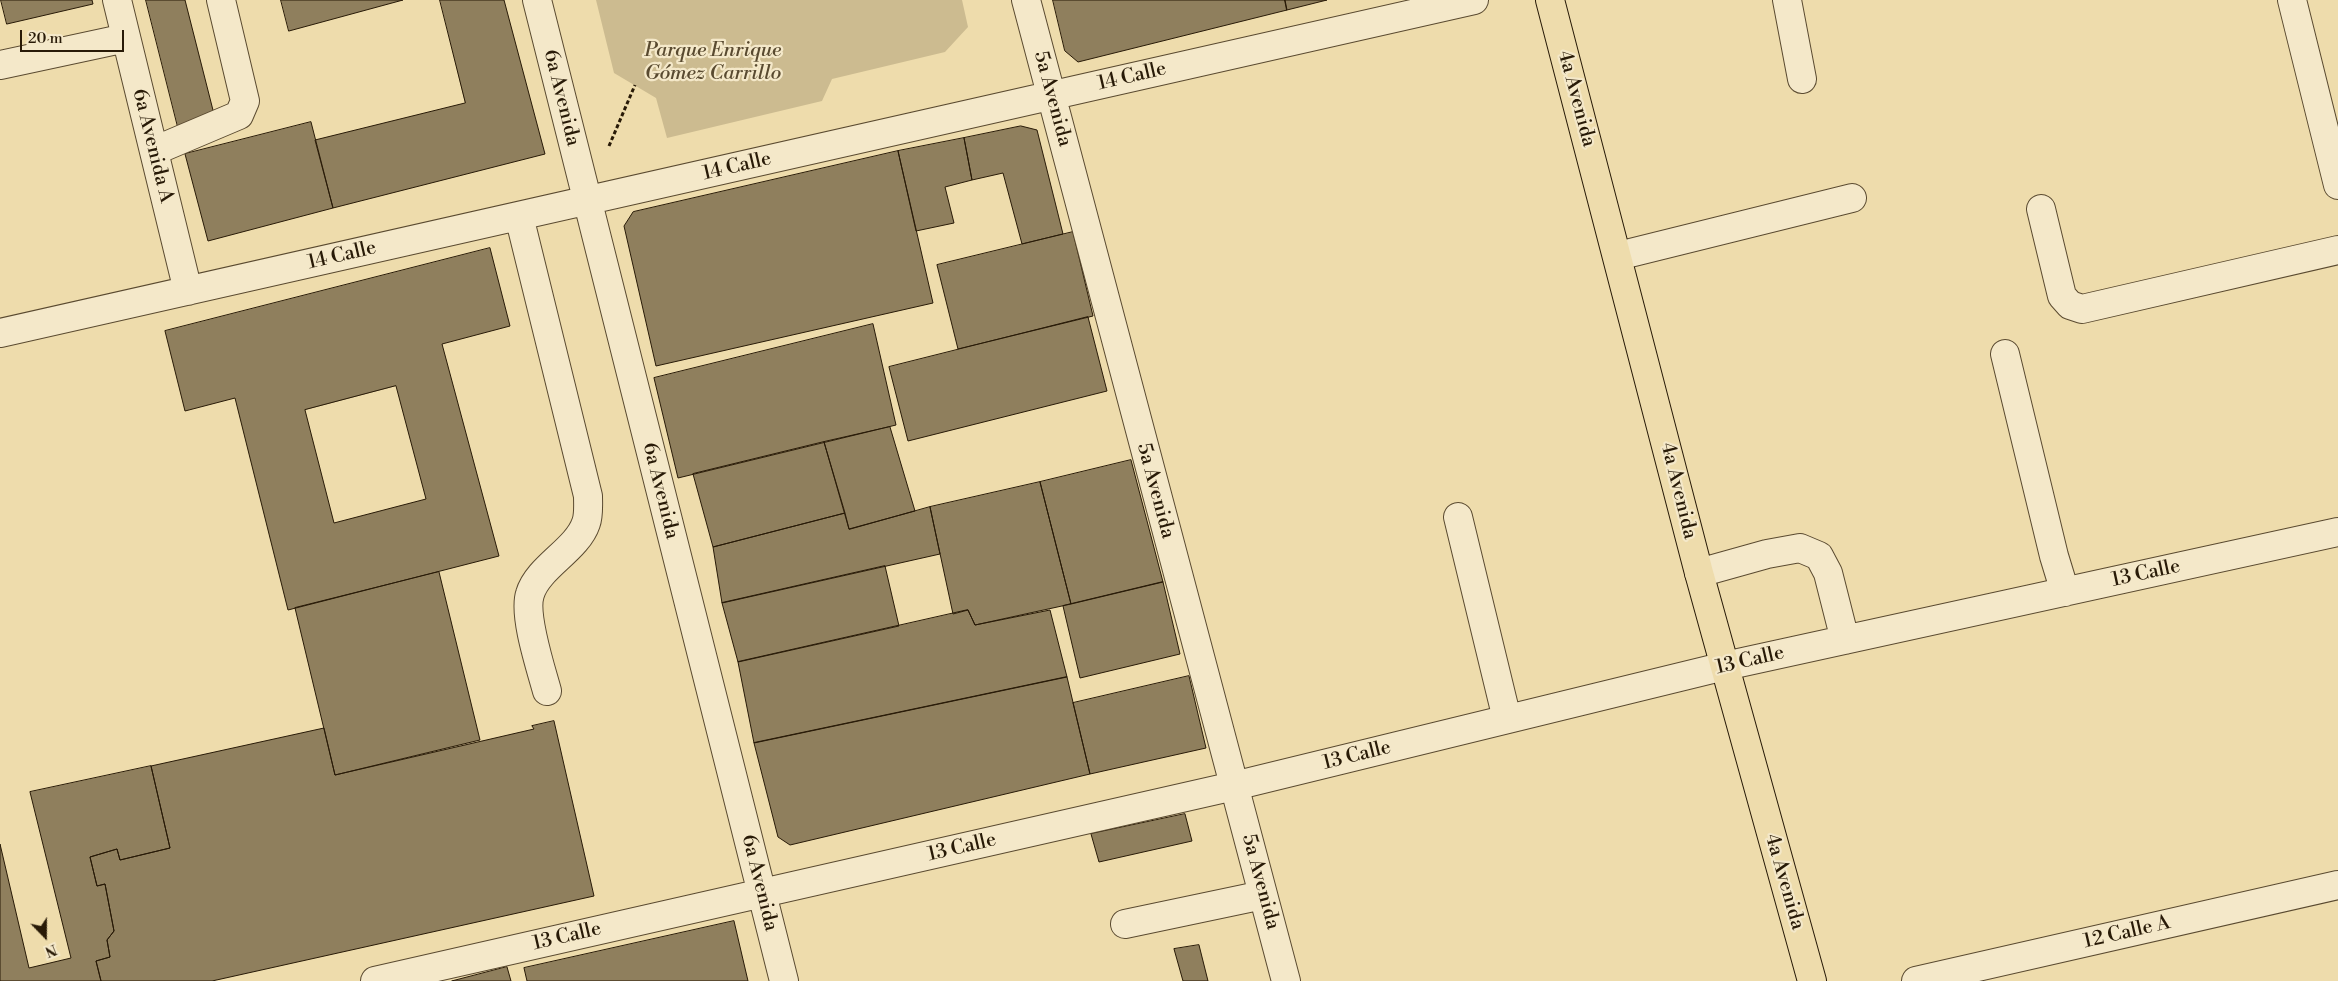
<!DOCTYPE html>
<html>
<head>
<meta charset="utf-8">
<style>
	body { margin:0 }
	#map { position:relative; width:2338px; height:981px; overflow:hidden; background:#eedcac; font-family:"Libre Bodoni",serif }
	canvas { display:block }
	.north { position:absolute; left:20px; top:911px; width:50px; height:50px; -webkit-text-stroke:4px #f4e8c9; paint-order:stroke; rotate:158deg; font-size:14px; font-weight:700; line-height:20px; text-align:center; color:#281a07 }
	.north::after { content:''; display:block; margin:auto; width:18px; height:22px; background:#281a07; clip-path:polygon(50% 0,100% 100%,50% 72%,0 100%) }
	.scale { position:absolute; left:20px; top:30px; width:104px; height:22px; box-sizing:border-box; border:2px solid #281a07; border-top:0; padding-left:6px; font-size:15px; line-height:18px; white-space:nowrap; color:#281a07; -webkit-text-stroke:4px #f4e8c9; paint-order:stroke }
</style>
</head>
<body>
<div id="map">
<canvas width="2338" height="981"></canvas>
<div class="north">N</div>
<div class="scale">20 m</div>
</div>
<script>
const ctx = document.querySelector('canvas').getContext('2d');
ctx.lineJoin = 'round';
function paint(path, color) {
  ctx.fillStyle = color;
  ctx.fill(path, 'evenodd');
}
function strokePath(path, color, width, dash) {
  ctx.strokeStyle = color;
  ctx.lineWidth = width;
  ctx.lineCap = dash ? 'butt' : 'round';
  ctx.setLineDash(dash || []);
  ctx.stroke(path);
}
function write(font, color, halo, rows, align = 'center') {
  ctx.font = font + ' "Libre Bodoni",serif';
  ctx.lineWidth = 4.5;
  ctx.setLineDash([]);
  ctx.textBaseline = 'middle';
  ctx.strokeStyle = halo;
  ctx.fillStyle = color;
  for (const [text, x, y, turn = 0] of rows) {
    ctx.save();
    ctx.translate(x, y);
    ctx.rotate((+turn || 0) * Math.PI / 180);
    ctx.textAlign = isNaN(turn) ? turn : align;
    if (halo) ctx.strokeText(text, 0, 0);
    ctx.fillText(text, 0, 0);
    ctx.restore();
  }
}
paint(new Path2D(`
	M 596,0 L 962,0 L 968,27 L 945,52 L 832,79 L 822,101 L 667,138 L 656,98 L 614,73 Z`), '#ccbb90');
const building = new Path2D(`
	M 1,0 L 92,0 L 93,4 L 7,24 Z
	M 146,0 L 185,0 L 216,122 L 179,131 Z
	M 281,0 L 403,0 L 289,31 Z
	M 440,0 L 504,0 L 545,154 L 333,208 L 315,140 L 465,103 Z
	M 1053,0 L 1285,0 L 1287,10 L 1078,62 L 1065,51 Z
	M 1285,0 L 1327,0 L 1287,10 Z
	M 311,122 L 333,208 L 208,241 L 185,154 Z
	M 1021,126 L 1037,130 L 1063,234 L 1022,244 L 1003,173 L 972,180 L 964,138 Z
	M 964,138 L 972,180 L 945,187 L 954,223 L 916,231 L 898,151 Z
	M 898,151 L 933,303 L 656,366 L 624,226 L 633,212 Z
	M 1073,232 L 1093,316 L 958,349 L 937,265 Z
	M 490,248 L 510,326 L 442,344 L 499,556 L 288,610 L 235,398 L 185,411 L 165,331 ZM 396,386 L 426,499 L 334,523 L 305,410 Z
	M 1088,317 L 1107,391 L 908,441 L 889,367 Z
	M 873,324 L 896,425 L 678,478 L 654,378 Z
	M 890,427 L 915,511 L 849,529 L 824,442 Z
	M 824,442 L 845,513 L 713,547 L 693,474 Z
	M 1131,460 L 1163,582 L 1071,604 L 1040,482 Z
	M 1040,482 L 1071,604 L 975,625 L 968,610 L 953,614 L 930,507 Z
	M 930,507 L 940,554 L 722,603 L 713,547 L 845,513 L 849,529 Z
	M 885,566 L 899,626 L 738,662 L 722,603 Z
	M 439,572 L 480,740 L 335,775 L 295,608 Z
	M 1163,582 L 1180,654 L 1080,678 L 1063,606 Z
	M 968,610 L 975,625 L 1050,610 L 1067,677 L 754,743 L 738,662 Z
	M 1189,676 L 1206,748 L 1090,774 L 1073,703 Z
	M 1067,677 L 1090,774 L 790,845 L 778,837 L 754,743 Z
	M 554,721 L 594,896 L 212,981 L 101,981 L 96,961 L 110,957 L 107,940 L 114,931 L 105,884 L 97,886 L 90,857 L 117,849 L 120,860 L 170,848 L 151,766 L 324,728 L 335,775 L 534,729 L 532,726 Z
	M 151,766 L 170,848 L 120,860 L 117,849 L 90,857 L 97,886 L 105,884 L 114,931 L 107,940 L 110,957 L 96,961 L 101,981 L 0,981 L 0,844 L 29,968 L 71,958 L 30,792 Z
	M 1185,814 L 1192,841 L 1099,862 L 1091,834 Z
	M 734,921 L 748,981 L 527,981 L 524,968 Z
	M 1199,945 L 1208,981 L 1183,981 L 1174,949 Z
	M 507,967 L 511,981 L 452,981 Z`);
paint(building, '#8f7f5d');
strokePath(building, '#281a07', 1);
const minor = new Path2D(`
	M 117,0 L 188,291
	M 537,0 L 784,981
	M 1026,0 L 1286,981
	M 1787,0 L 1802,79
	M 2292,0 L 2338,185
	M 0,65 L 126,38
	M 154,151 L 239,115 L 245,101 L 221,0
	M 2041,209 L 2062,296 L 2070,305 L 2082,309 L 2338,250
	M 519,216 L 588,496 C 588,504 589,515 586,523 C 577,550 538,567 530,594 C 523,615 541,669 547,691
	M 1618,256 L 1852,198
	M 0,333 L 1474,0
	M 2005,354 L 2054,556 L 2065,592
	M 1458,517 L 1507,719
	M 1699,573 L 1767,554 L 1800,548 L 1819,556 L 1828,573 L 1845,640
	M 1125,924 L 1263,895
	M 375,981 L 1234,786 L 1725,666 L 2338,532
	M 1916,981 L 2338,885`);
const major = new Path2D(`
	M 1550,0 L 1699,573 L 1812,981`);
strokePath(minor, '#5a4a30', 30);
strokePath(major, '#281a07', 30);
strokePath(new Path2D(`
	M 609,146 L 635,85`), '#281a07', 3, [4, 2.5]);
strokePath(minor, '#f4e8c9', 28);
strokePath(major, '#eedcac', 28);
write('italic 20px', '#594a30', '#f4e8c9', [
	["Parque Enrique",713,51],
	["Gómez Carrillo",713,74]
]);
write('20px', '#281a07', '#f4e8c9', [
	["14 Calle",1132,77,-13],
	["6a Avenida",561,98,76],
	["5a Avenida",1052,99,75],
	["4a Avenida",1576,99,75],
	["6a Avenida A",152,146,76],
	["14 Calle",737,167,-13],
	["14 Calle",342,256,-13],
	["6a Avenida",660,491,76],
	["5a Avenida",1155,491,75],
	["4a Avenida",1678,491,76],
	["13 Calle",2146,574,-12],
	["13 Calle",1750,661,-13],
	["13 Calle",1357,756,-14],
	["13 Calle",962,848,-13],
	["5a Avenida",1260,882,75],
	["4a Avenida",1784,882,74],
	["6a Avenida",759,883,76],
	["12 Calle A",2127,933,-13],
	["13 Calle",567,937,-13]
]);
</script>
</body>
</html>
